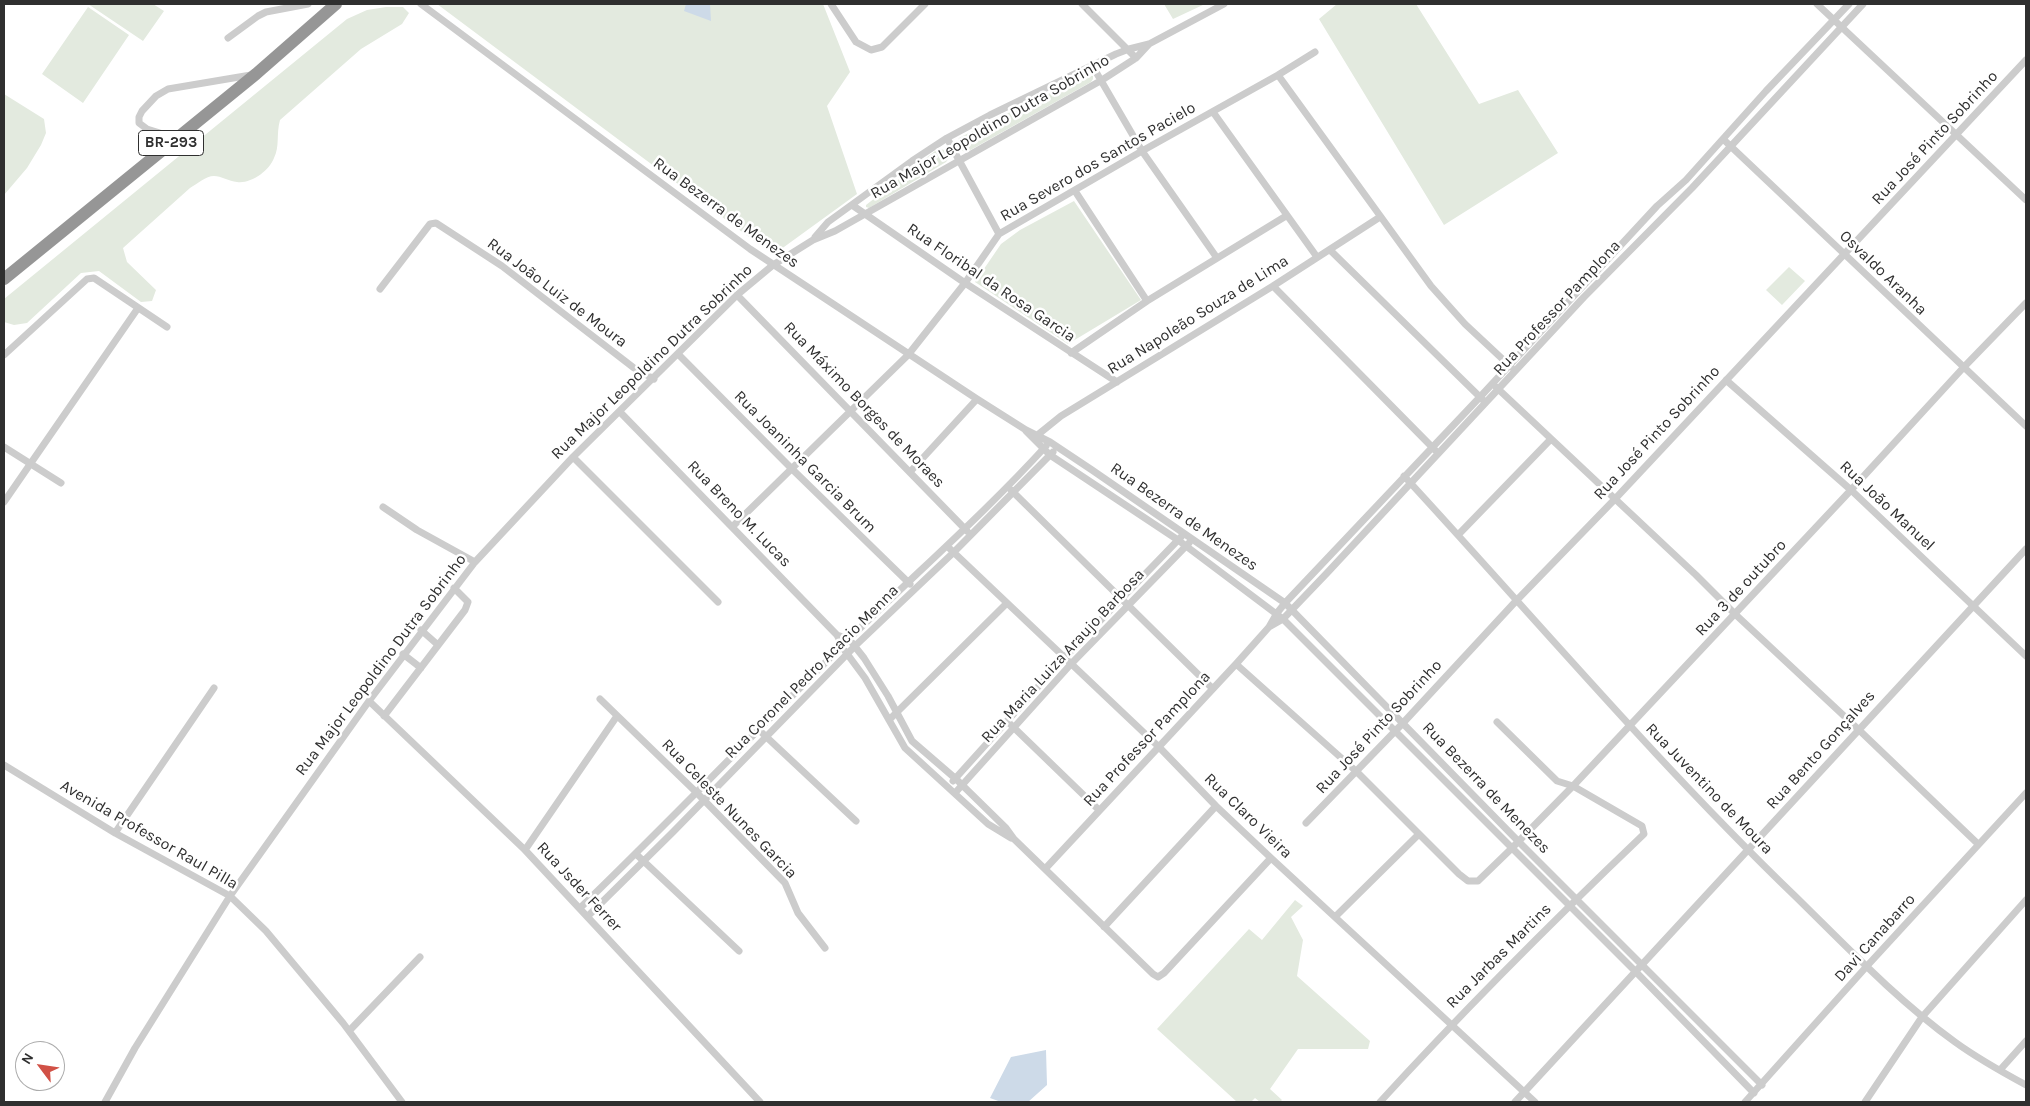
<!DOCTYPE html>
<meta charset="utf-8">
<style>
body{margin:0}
#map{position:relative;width:2030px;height:1106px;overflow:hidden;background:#fff;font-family:Karla,sans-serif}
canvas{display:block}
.frame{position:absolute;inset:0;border:5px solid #2f2f2f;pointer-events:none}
.north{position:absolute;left:15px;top:1041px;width:50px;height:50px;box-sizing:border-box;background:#fff;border:1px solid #acacac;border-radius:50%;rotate:301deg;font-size:14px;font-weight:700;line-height:20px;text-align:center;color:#2f2f2f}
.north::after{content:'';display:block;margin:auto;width:18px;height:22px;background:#d15146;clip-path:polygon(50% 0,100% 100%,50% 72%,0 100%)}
</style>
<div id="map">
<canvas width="2030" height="1106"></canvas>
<div class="frame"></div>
<div class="north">N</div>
</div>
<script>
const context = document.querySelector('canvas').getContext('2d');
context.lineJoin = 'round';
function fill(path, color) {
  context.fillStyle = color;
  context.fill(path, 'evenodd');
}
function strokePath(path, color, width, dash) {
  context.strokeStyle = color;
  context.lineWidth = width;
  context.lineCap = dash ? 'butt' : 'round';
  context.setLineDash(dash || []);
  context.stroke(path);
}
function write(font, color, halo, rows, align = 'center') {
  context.font = font + ' Karla,sans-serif';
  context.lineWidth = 5;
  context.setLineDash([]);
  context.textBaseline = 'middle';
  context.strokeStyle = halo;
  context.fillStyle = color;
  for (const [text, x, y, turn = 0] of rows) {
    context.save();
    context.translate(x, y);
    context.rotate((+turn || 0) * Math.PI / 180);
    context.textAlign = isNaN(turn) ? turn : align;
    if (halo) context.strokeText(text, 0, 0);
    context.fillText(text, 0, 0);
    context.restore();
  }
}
const green = new Path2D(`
 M 88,4 L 153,4 L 164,11 L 143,41 Z
 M 437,4 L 823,4 L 850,72 L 827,106 L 857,194 L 773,255 Z
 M 1164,4 L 1205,4 L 1173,19 Z
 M 1337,4 L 1416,4 L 1479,104 L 1518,90 L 1558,153 L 1444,225 L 1319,19 Z
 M 88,7 L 129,35 L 83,103 L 42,74 Z
 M 386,7 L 403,7 L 409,13 L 402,24 L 361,49 L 280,120 C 276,134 280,146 274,158 C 269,171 251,184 237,182 C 229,181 221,176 214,176 C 206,176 197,184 190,188 L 123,248 L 127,262 L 156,290 L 152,301 L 141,302 L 99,271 L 81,273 L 27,323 L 14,325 L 4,322 L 4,299 L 347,19 L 367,10 Z
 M 1089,75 L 1093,76 L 1093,79 L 1091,82 L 967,152 L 958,150 L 957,142 L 959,138 L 1018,108 Z
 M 4,94 L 44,119 L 46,133 L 41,145 L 27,168 L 4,195 Z
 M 941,149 L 947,151 L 950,157 L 946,162 L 869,208 L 866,207 L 866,205 L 935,151 Z
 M 1074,201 L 1141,300 L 1068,344 L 975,282 L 1001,244 L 1020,230 Z
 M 1789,267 L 1805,281 L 1782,305 L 1766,290 Z
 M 1295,900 L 1303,906 L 1291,917 L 1303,940 L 1297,976 L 1370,1041 L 1368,1049 L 1298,1049 L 1270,1089 L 1282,1100 L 1280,1102 L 1260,1102 L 1255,1098 L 1251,1102 L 1237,1102 L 1157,1029 L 1249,929 L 1262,940 Z`);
const water = new Path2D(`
 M 686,4 L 710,4 L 711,21 L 684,11 Z
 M 1046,1050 L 1047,1085 L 1028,1102 L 1001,1102 L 990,1098 L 1011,1057 Z`);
const street = new Path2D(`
 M 421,4 L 750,249 L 977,399 L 1026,430 L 1050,442 L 1092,470 L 1285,603 L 1519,842 L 1762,1085
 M 831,4 L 856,42 L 871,50 L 882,47 L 925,4
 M 1082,4 L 1136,58
 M 1817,4 L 2026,200
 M 228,38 L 258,16 L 266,12 L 308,4
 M 1092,65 L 1142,151 L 1217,258
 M 1278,75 L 1431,286 L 1465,324 L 1511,367
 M 1213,112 L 1317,257
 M 176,138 L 147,129 L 139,123 L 139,117 L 142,111 L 156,96 L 168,89 L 251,75
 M 947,138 L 999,234
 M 1723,139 L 2026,426
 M 1075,191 L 1147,301
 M 852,205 L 965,283 L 1117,382
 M 815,237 L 828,222 L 912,161 L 947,138 L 990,115 L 1116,54 L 1129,49 L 1149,44 L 1224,4
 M 1330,250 L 1483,400
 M 1273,286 L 1435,450
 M 380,289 L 430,224 L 436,223 L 502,266 L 634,368 L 654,379
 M 737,295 L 967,531
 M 1071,353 L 1147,301 L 1286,216
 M 678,354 L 791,468 L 910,584
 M 4,355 L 87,279 L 94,278 L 167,327
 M 1726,380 L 1851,490 L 2026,656
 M 1496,387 L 1696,575 L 1735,614 L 1858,729 L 1978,844
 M 620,412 L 837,635 L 839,639
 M 1026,431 L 1050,455 L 1178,540 L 1283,619 L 1635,971 L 1754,1093
 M 1035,437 L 1061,416 L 1273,286 L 1380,217
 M 4,447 L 61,483
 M 573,457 L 718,602
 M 910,472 L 977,399
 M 1404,476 C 1534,617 1658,764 1796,897 C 1847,947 1897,1000 1955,1042 C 1977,1058 2002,1072 2026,1085
 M 1011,490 L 1212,688
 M 4,502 L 138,308
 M 383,507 L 417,530 L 475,562
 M 732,527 L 908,355 L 965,283 L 999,234 L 1142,151 L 1278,75 L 1315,52
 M 1458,535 L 1551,439
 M 947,546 L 1159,747 L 1216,806 L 1271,858 L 1535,1102
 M 1269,627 L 1283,619 L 1327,573 L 1584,297 L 1692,188 L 1863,4
 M 421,630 L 438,645
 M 837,635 L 849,639 L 864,658 L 888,696 L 912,741 L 956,779 L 1006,828 L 1014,839 L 1153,974 L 1158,977 L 1164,973 L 1271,858
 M 845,651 L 865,678 L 905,748 L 988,824 L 1011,838
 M 403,654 L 421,668
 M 1236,664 L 1357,772 L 1459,874 L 1468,881 L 1478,881 L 1511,849 L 1573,786 L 1851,490 L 1963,368 L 2026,303
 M 600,699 L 697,793 L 785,883 L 798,913 L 825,948
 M 369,701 L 525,850 L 760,1102
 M 384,716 L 465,610 L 468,602 L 454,588
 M 889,720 L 1007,603
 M 1007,721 L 1099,810
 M 759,730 L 856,821
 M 4,765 L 115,833 L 230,896 L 266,931 L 343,1023 L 402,1102
 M 953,781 L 1064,658 L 1181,537
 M 955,793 L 1071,664 L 1189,543
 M 1306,823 L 1403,723 L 1516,601 L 1615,499 L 2026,60
 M 115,833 L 214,688
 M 525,850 L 617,716
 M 636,854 L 739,951
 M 1045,869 L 1236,664 L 1269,627 L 1277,613 L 1285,603 L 1480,397 L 1657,206 L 1686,180 L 1766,91 L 1849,4
 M 580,908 C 672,819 760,727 851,637 C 916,573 985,513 1046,446
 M 588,916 L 673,832 L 855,646 L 954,552 L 1053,452
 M 1336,916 L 1418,835
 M 1104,927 L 1216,806
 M 350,1030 L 420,957
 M 2000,1070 L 2026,1041
 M 105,1102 L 135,1048 L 230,896 L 369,701 L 475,562 L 573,457 L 737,295 L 773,265 L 813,240 L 835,231 L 1102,80 L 1136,58 L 1149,44
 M 1380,1102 C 1465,1009 1553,921 1644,834 L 1642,826 L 1573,786 L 1557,781 L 1497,722
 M 1515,1102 L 2026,549
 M 1745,1102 L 1867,966 L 2026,793
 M 1865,1102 L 1922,1017 L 2026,900`);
const highway = new Path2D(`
 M 4,279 L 256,74 L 336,4`);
const shields = [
 [171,143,65]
];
const shieldNames = [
 ["BR-293",171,143]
];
const streetNames = [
 ["Rua Major Leopoldino Dutra Sobrinho",990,127,-30],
 ["Rua José Pinto Sobrinho",1935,138,-47],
 ["Rua Severo dos Santos Pacielo",1098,162,-30],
 ["Rua Bezerra de Menezes",726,213,36],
 ["Osvaldo Aranha",1883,273,44],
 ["Rua Floribal da Rosa Garcia",991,283,34],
 ["Rua João Luiz de Moura",557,293,37],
 ["Rua Professor Pamplona",1557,308,-47],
 ["Rua Napoleão Souza de Lima",1198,315,-32],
 ["Rua Major Leopoldino Dutra Sobrinho",652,362,-44],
 ["Rua Máximo Borges de Moraes",864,405,46],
 ["Rua José Pinto Sobrinho",1657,433,-47],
 ["Rua Joaninha Garcia Brum",805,462,45],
 ["Rua João Manuel",1887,506,43],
 ["Rua Breno M. Lucas",739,514,46],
 ["Rua Bezerra de Menezes",1184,517,35],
 ["Rua 3 de outubro",1741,588,-47],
 ["Rua Maria Luiza Araujo Barbosa",1063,656,-47],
 ["Rua Major Leopoldino Dutra Sobrinho",381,665,-53],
 ["Rua Coronel Pedro Acacio Menna",812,672,-45],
 ["Rua José Pinto Sobrinho",1379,727,-47],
 ["Rua Professor Pamplona",1147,739,-47],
 ["Rua Bento Gonçalves",1821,750,-48],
 ["Rua Bezerra de Menezes",1486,788,46],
 ["Rua Juventino de Moura",1709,789,46],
 ["Rua Celeste Nunes Garcia",729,809,46],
 ["Rua Claro Vieira",1248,816,44],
 ["Avenida Professor Raul Pilla",149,835,30],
 ["Rua Jsder Ferrer",579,887,47],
 ["Davi Canabarro",1875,938,-48],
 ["Rua Jarbas Martins",1499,956,-45]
];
fill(green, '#e3eadf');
fill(water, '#cddae8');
strokePath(street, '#ccc', 7);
strokePath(highway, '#969696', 12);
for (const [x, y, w] of shields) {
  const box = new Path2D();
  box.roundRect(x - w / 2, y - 12.5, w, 25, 4);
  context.fillStyle = '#fff';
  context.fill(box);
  strokePath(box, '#2f2f2f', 1);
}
write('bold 15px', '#2f2f2f', null, shieldNames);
write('16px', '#2f2f2f', '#fff', streetNames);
</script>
